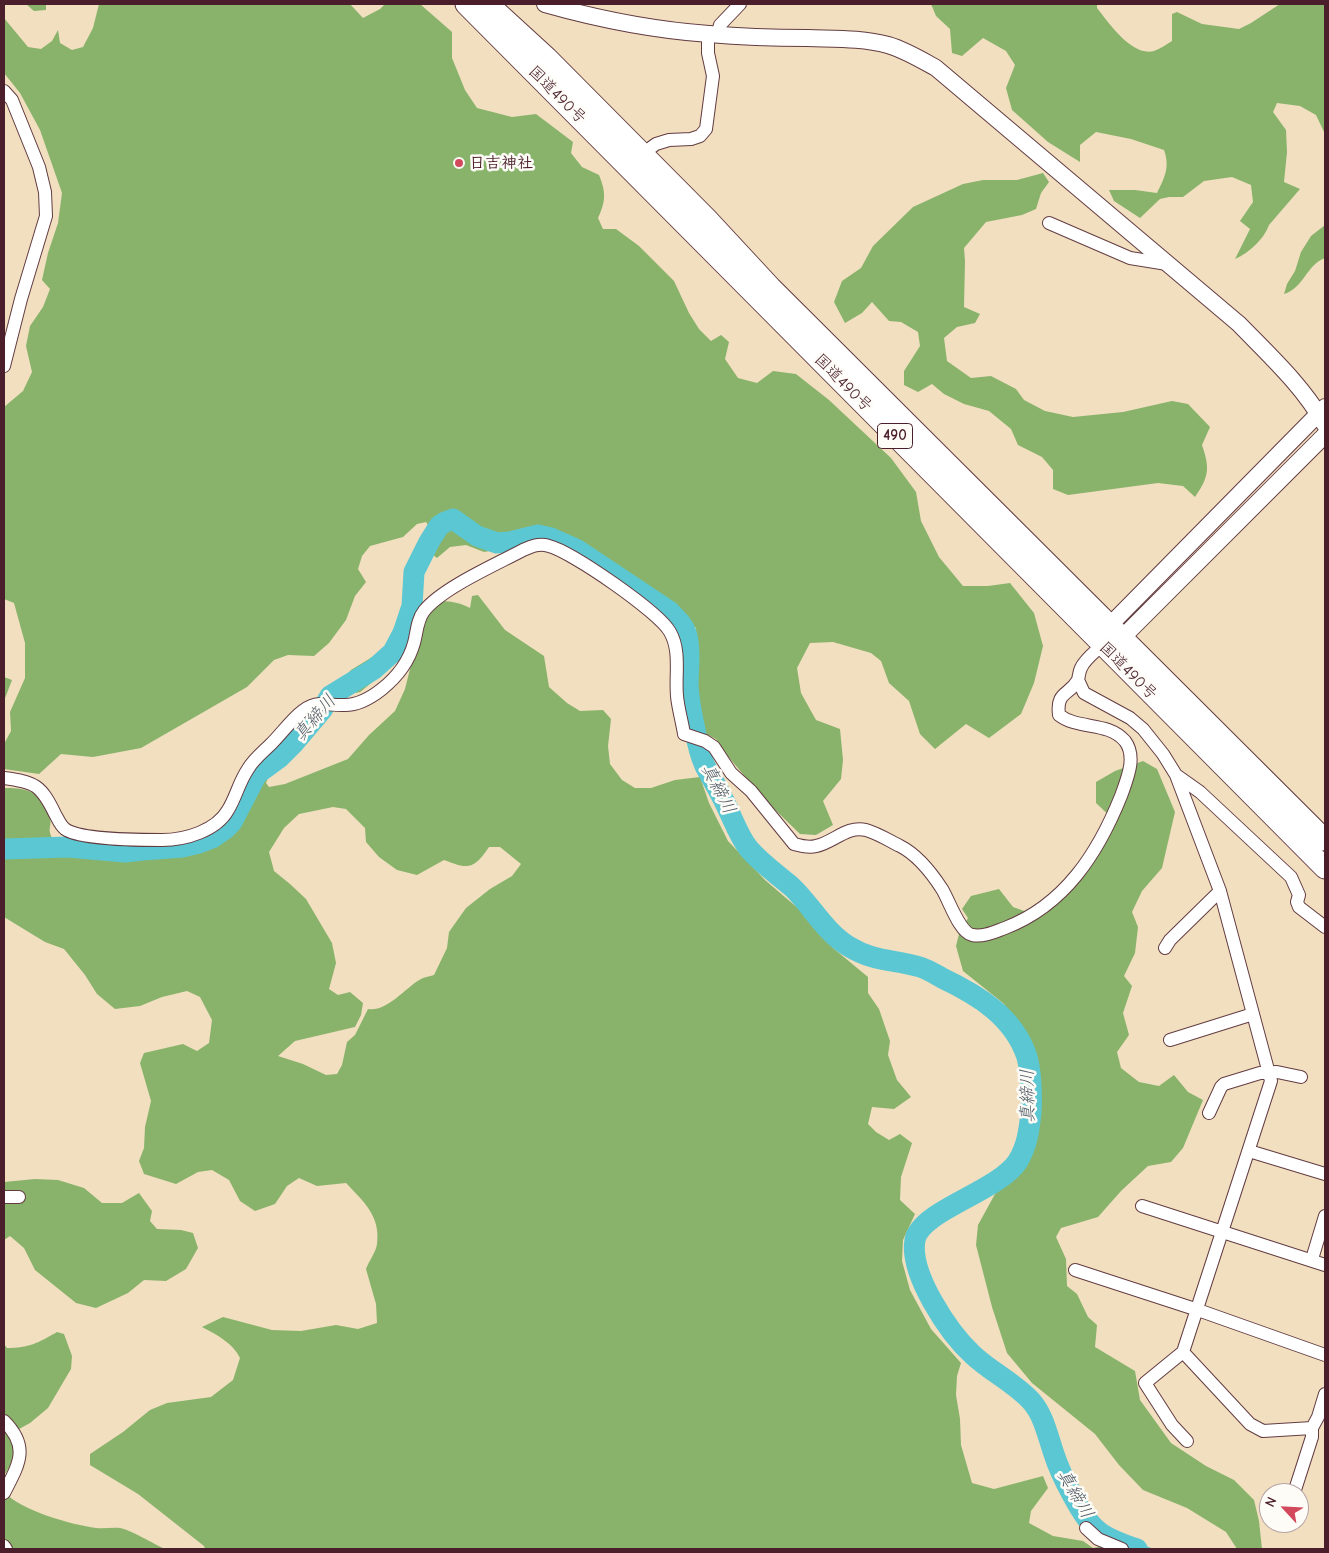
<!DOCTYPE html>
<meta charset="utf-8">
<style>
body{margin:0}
#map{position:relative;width:1329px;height:1553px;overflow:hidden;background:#f1dfc0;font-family:"Comic Neue",sans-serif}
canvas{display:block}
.frame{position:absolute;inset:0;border:5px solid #4a1f2b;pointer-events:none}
.north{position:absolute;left:1259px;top:1483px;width:50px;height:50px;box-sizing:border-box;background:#fdfcf7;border:1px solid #b5a4a5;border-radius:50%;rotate:295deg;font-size:14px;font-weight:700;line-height:20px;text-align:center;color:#4a1f2b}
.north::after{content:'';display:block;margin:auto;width:18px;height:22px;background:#d1495b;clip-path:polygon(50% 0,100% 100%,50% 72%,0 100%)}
</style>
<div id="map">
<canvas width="1329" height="1553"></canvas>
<div class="frame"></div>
<div class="north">N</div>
</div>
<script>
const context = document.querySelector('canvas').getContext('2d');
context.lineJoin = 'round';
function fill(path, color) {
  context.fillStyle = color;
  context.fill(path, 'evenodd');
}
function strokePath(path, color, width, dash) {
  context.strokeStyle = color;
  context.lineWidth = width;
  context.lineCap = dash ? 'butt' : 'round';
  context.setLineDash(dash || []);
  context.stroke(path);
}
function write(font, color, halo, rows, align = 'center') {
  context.font = font + ' "Comic Neue","Klee One",sans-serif';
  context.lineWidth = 5;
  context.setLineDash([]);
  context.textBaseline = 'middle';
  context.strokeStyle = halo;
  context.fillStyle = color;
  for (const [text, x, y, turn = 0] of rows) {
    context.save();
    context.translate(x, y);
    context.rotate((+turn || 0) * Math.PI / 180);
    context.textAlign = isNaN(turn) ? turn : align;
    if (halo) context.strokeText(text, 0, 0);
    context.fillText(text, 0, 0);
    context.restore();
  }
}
const forest = new Path2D(`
 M 26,4 L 46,4 L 46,10 L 34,11 Z
 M 99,4 L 350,4 L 363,18 L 380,9 L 385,4 L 420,4 L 452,32 L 452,58 L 465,90 L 477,108 L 512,117 L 536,114 L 573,142 L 571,153 L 582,167 L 599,175 C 606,192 606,201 598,218 L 603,229 L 616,229 L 639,246 L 674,281 L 689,313 L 699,329 L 711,341 L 721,335 L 729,342 L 725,359 L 738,378 L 757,383 L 773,371 L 796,374 L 829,400 L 891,458 L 916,492 L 921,521 L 939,557 L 963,586 L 988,586 L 1010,583 L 1034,613 L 1043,646 L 1034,683 L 1021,714 L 989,738 L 966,724 L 935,749 L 920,734 L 909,701 L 889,683 L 881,661 L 871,653 L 833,642 L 810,643 L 797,668 L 801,693 L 816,720 L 840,729 L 843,760 L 841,779 L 823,801 L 833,825 L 816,835 L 800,834 L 764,799 L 726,754 L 716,739 L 702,732 L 698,708 L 696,628 L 671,605 L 609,559 L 570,538 L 549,530 L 522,532 L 501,549 L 484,552 L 466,545 L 450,547 L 437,558 L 429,552 L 436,537 L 426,522 L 417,524 L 403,537 L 370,546 L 362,556 L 358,569 L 366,582 L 355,596 L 346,620 L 329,643 L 314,656 L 288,655 L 274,660 L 247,687 L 141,748 L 93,757 L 61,754 L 39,774 L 4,769 L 4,744 L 11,731 L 10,712 L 25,678 L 25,643 L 14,603 L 4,599 L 4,407 L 23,391 L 32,372 L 26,346 L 30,326 L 43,307 L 50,289 L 42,280 L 48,253 L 58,223 L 62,193 L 40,130 L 20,93 L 4,73 L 4,18 L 28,47 L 41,49 L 52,41 L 58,30 L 60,43 L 72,50 L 83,47 L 93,28 Z
 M 931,4 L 1097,4 L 1097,8 C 1109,23 1132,57 1154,51 C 1160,49 1167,44 1172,41 L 1172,14 L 1177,12 L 1202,24 L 1239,29 L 1251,23 L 1280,4 L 1325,4 L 1325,134 L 1316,115 L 1300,106 L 1277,103 L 1273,112 L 1286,130 L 1287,152 L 1284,182 L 1300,189 L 1269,225 C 1264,239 1249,253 1235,259 L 1250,229 L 1240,221 L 1253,202 L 1251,185 L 1232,177 L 1204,181 L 1183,197 L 1169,197 L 1160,199 L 1140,218 L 1114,201 L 1109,190 L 1135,190 L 1157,193 C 1165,177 1170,167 1164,150 L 1131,139 L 1096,132 L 1080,145 L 1080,162 L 1048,142 L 1012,110 L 1006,88 L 1015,65 L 1006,51 L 983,38 L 962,56 L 952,53 L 950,29 L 936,16 Z
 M 1043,173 L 1049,182 L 1041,193 L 1036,209 L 1022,215 L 986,222 L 964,248 L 965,261 L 964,307 L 980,314 L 975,323 L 957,327 L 944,338 L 947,361 L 971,378 L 991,376 L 1016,389 L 1024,400 L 1045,411 L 1073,417 L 1123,412 L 1172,401 L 1188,404 L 1210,427 L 1202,445 C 1210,468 1209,477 1195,497 L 1183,486 L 1158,483 L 1068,495 L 1053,489 L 1053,470 L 1042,457 L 1018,445 L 1011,429 L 989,411 L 964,404 L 944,394 L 932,384 L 918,392 L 904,385 L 904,371 L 920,346 L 918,332 L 901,322 L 889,321 L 872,302 L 862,313 L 845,323 L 834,302 L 842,281 L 861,268 L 873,246 L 913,207 L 963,184 L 983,180 L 1017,180 Z
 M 1325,225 L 1325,258 C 1306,265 1304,288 1284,294 L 1287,284 L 1295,271 L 1301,252 L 1311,236 Z
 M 478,595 L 505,630 L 544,656 L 549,687 L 567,703 L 580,711 L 603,710 L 611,719 L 608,746 L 610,764 L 622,780 L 635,788 L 651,788 L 675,780 L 700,777 L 709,803 L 728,841 L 765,880 L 800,910 L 833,948 L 868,977 L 868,993 L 879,1009 L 890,1041 L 888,1055 L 897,1080 L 911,1097 L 894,1109 L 872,1107 L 868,1124 L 876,1132 L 889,1140 L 900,1134 L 912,1143 L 901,1177 L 900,1200 L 915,1214 L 903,1240 L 902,1261 L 910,1290 L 931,1329 L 961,1363 L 957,1376 L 956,1395 L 960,1419 L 961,1445 L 972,1483 L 994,1489 L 1043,1476 L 1048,1488 L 1031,1511 L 1029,1523 L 1053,1536 L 1083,1541 L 1093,1548 L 1109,1545 L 1118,1549 L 205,1549 L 204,1546 L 138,1494 L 90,1465 L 90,1454 L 123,1432 L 150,1410 L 167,1403 L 211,1397 L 233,1380 L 240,1358 C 233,1343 217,1335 202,1327 L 223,1317 L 272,1330 L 301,1331 L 336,1325 L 358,1329 L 377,1323 L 376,1304 L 366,1269 C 369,1261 376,1252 377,1244 C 381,1216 363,1201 346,1183 L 317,1186 L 299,1178 L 287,1186 L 275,1204 L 255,1211 L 240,1201 L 229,1180 L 212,1170 L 198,1172 L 176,1184 L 144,1174 L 139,1161 L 144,1148 L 145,1127 L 151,1101 L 140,1063 L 144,1053 L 183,1044 L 197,1051 L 209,1043 L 212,1020 L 200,997 L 187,991 L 162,997 L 140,1006 L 115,1009 L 97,994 L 85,975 L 64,949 L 45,942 L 4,917 L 4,788 C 22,788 36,789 45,807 C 46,810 49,815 50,818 C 52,827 47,827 52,838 C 75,845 104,843 128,845 C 144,846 167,853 181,852 C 210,850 239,832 251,805 C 256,793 256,779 255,767 L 267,752 L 316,707 L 331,710 C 323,720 315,731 306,740 C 292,756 274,762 266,783 L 269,787 L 285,784 L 348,759 L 369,735 L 395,711 L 405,689 L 411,665 L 402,656 L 385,672 L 360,692 L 340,696 L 335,689 L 351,670 L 382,651 L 399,625 L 419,603 C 438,601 453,599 470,608 L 472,596 ZM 333,807 L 346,809 L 365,828 L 366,842 L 379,857 L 397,870 L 417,875 L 444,860 C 469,870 474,869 489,847 L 500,847 L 521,864 L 512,876 L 490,889 L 466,908 L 449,932 L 447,948 L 434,975 C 431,976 426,977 423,978 C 407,985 389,1012 368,1009 L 355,1035 L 347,1042 L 342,1065 L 337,1074 L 326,1075 L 303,1064 L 278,1056 L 295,1041 L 355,1027 L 361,1015 L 363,1003 L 350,992 L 338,995 L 329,989 L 336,963 L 332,943 L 306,899 L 290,884 L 274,871 L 269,852 L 284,828 L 299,814 Z
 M 4,677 L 12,680 L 4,701 Z
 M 1143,761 L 1157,769 L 1175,812 L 1162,868 L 1142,891 L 1132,912 L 1138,927 L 1135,953 L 1124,976 L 1132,986 L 1123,1013 L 1129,1035 L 1117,1052 L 1121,1068 L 1139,1082 L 1159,1086 L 1174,1075 L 1188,1092 L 1203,1100 L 1183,1148 L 1171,1162 L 1148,1166 L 1121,1191 L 1098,1217 L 1061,1228 L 1056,1237 L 1066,1259 L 1067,1286 L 1077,1294 L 1088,1317 L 1097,1325 L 1095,1347 L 1135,1371 L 1140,1400 L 1171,1443 L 1206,1466 L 1234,1480 L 1254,1500 L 1259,1521 L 1262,1549 L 1237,1549 L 1226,1532 L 1187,1508 L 1143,1490 L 1119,1465 L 1095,1434 L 1032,1383 L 1007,1353 L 992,1307 L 976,1245 L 978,1225 L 995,1194 L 1024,1164 L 1036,1141 L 1039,1101 L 1034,1060 L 1021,1026 L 1003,1003 L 963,971 L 956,946 L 959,934 L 968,918 L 962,909 L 971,896 L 999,889 L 1013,907 L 1038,916 L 1069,893 L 1095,855 L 1114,820 L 1096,803 L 1096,782 L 1115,771 Z
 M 35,1179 L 58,1180 L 84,1188 L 102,1203 L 122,1203 L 139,1193 L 152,1211 L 150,1221 L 157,1229 L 181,1230 L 193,1233 L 198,1248 L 186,1269 L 166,1281 L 144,1280 L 128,1293 L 96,1308 L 76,1303 L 35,1270 L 24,1248 L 10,1236 L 4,1240 L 4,1182 Z
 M 57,1332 L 64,1334 L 72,1356 L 71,1369 L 48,1408 L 30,1423 L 10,1434 C 18,1452 14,1460 4,1476 L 4,1344 L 7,1348 C 29,1348 38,1343 57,1332 Z
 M 4,1492 C 20,1510 72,1525 96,1528 C 104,1529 112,1527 120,1528 C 131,1530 154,1544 165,1549 L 4,1549 Z`);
const water = new Path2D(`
 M 1084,1514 L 1124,1538 L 1154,1549 L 1130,1549 L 1116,1544 L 1090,1528 Z`);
const river = new Path2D(`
 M 4,849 L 68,847 L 125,852 L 143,850 L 182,847 L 199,843 L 212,838 L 225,829 L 232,822 L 257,774 L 279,758 L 294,743 L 322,710 L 330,696 L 374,669 L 393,652 L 403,633 L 412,606 L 414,572 L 429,542 L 439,526 L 445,522 L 453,519 L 477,536 L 497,543 L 510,542 L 538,535 L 551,538 L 576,549 L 669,611 C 677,619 684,625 687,636 C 691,652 688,670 688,686 C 689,701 692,716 695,730 C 697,742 700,755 705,766 C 712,779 720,792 726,805 C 733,819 739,837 749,849 C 762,864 778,875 792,887 C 811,905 825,932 848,946 C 874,962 892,959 920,967 C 927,969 935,974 942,978 C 978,995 1014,1017 1027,1057 C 1032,1076 1032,1094 1031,1113 C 1029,1131 1027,1146 1018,1161 C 998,1192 921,1210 915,1240 C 909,1274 949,1333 973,1355 C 991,1372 1015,1383 1032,1402 C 1044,1416 1048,1437 1054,1454 C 1060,1473 1082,1518 1097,1530 C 1106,1538 1125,1545 1137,1549`);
const minor = new Path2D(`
 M 717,35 L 720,25 L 740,4
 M 4,91 L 12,100 L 39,167 L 45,192 L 46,216 L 21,299 L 4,366
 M 637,158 L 656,144 L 669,140 L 691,139 L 700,136 L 706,129 L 713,76 L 708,53 L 708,34
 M 1049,223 L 1130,258 L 1167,264
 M 1078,680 L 1084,693 L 1130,718 L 1143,729 L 1163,754 L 1176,775 L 1220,891 L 1271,1081 L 1183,1352 L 1250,1424 L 1263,1431 L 1312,1428 L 1318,1417 L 1325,1394
 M 1176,775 L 1200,792 L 1291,877 L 1299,895 L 1297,902 L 1299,907 L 1325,927
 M 4,778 C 35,782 41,785 55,814 C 58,819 60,825 65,829 C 80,840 142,840 162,840 C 185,840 216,831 228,810 C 236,797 239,782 248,769 C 253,760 263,752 271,744 C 280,735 289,723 299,714 C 317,698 325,706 345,705 C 359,705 372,697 382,689 C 397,677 409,661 414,643 C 417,632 417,620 424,611 C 442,588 497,564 523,550 C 532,546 539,543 549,546 C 572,552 659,612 670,632 C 681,651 675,675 677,696 C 678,708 682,721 684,734 L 705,741 L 714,747 L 731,773 L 751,791 L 794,844 C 801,846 809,848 816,846 C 833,843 847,825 866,830 C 877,833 890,841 900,846 C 918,855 931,872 942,889 C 949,900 959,932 972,935 C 984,937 994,932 1005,928 C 1065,905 1098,853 1121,796 C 1127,779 1137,757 1125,741 C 1108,721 1078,730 1059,715 C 1056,691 1069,696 1078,680 C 1079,676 1079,672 1081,668 C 1085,659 1095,652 1102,645
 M 1165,948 L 1170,940 L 1220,891
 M 1170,1040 L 1253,1014
 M 1209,1113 L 1221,1087 L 1224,1084 L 1260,1073 L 1277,1072 L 1301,1077
 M 1249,1151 L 1325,1174
 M 4,1197 L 19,1197
 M 1142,1206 L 1325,1265
 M 1312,1259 L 1325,1216
 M 1075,1270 L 1198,1310 L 1325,1355
 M 1183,1352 L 1145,1383 L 1172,1425 L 1187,1441
 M 4,1421 C 30,1447 19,1464 4,1493
 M 1294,1493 L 1312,1437 L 1312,1428
 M 1086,1528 L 1098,1539 L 1122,1549
 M 4,1546 L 6,1549`);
const tertiary = new Path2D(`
 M 545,4 C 598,19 654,30 709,34 C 742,37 775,38 808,38 C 834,39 862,38 888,45 C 905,50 920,59 936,68 L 1239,324 C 1270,356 1303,386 1325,425
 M 1106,635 L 1110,625 L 1325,407
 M 1112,641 L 1122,638 L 1325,435`);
const trunk = new Path2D(`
 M 466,4 L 1325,868
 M 488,4 L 547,58 L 707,219 L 771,288 L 1325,840`);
const markers = [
 [459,163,5,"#d1495b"]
];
const shields = [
 [895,436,35]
];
const shieldNames = [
 ["490",895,436]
];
const streetNames = [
 ["国道490号",557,95,45],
 ["国道490号",843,383,45],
 ["国道490号",1128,671,45]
];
const poiNames = [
 ["日吉神社",469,163]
];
const waterNames = [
 ["真締川",315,718,-49],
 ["真締川",718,789,63],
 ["真締川",1028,1096,-91],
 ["真締川",1075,1494,60]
];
fill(forest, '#89b36b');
fill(water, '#5bc7d3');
strokePath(river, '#5bc7d3', 21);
strokePath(minor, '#633c41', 14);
strokePath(tertiary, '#633c41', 18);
strokePath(trunk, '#633c41', 23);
strokePath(minor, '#fff', 12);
strokePath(tertiary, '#fff', 16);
strokePath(trunk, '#fff', 21);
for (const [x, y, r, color] of markers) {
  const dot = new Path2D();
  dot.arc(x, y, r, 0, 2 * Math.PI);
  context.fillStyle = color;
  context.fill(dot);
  strokePath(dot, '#fdfcf7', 2);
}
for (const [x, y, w] of shields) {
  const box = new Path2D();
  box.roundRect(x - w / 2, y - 12.5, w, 25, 4);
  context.fillStyle = '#fdfcf7';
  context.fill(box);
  strokePath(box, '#4a1f2b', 1);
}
write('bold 15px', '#4a1f2b', null, shieldNames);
write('16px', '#4a1f2b', '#fdfcf7', streetNames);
write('bold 16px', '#4a1f2b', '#fdfcf7', poiNames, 'left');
write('italic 18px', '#505a66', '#fdfcf7', waterNames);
</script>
